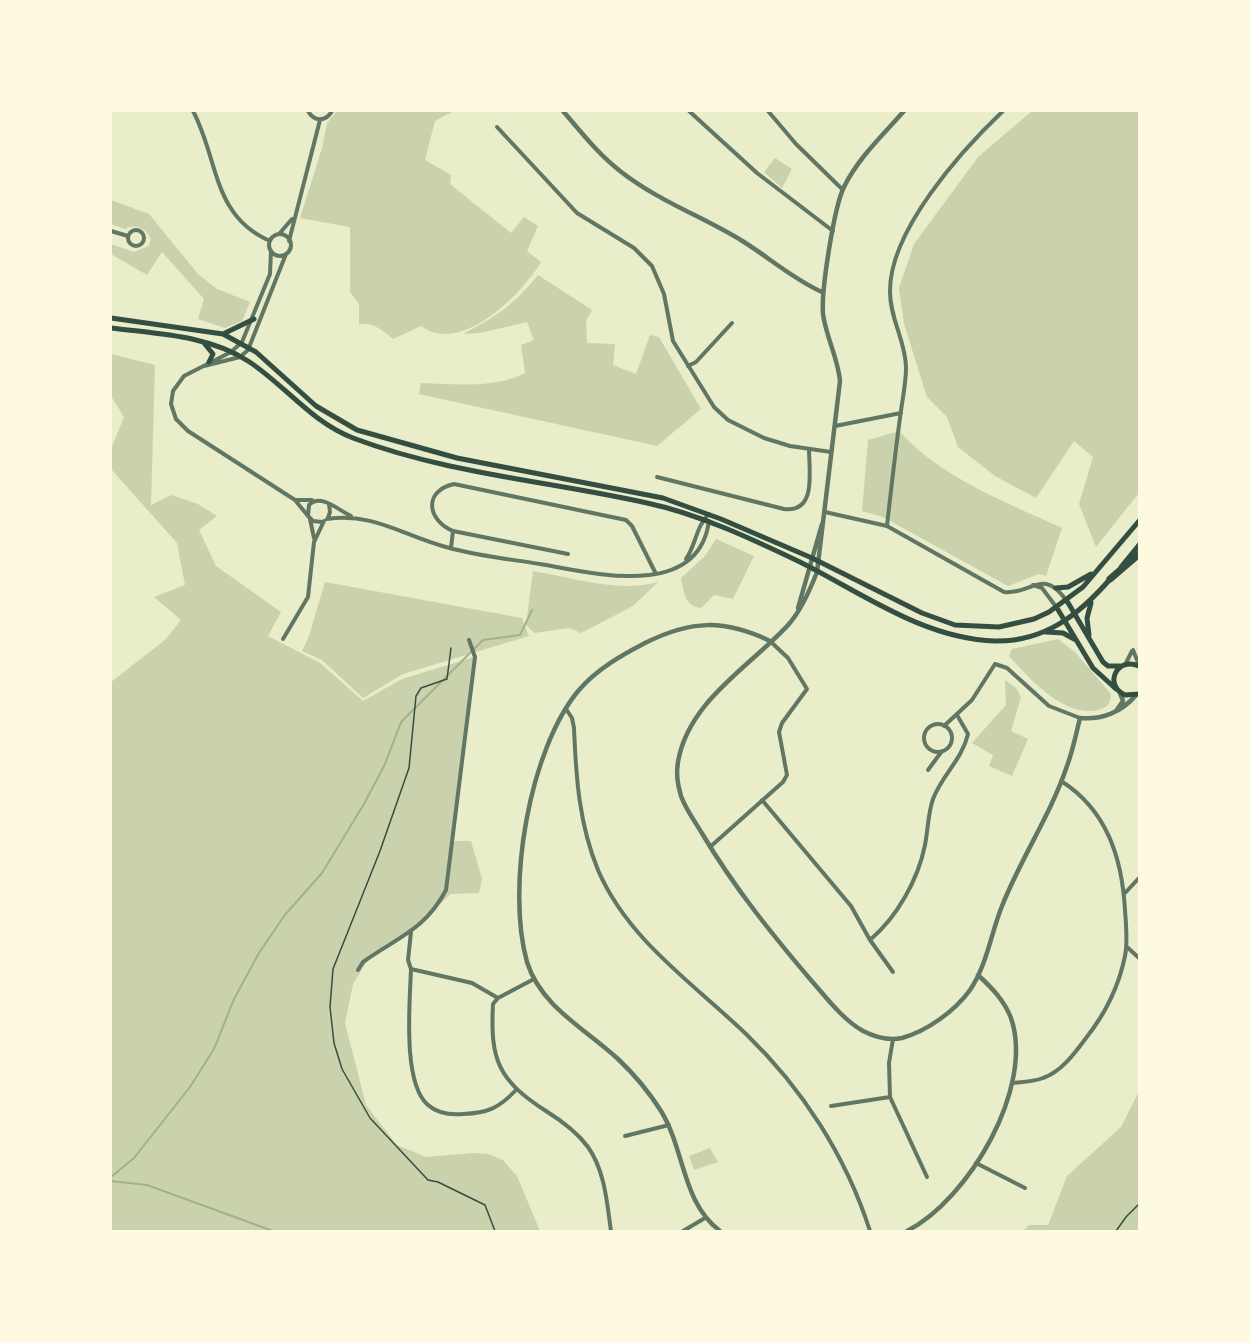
<!DOCTYPE html>
<style>
body{margin:0}
#map{position:relative;width:1250px;height:1342px;overflow:hidden;background:#e9edc9;font-family:"Open Sans",sans-serif}
canvas{display:block}
.frame{position:absolute;inset:0;border:112px solid #fefae0;pointer-events:none}
</style>
<div id="map">
<canvas width="1250" height="1342"></canvas>
<div class="frame"></div>
</div>
<script>
const context = document.querySelector('canvas').getContext('2d');
context.lineJoin = 'round';
function fill(path, color) {
  context.fillStyle = color;
  context.fill(path, 'evenodd');
}
function strokePath(path, color, width, dash) {
  context.strokeStyle = color;
  context.lineWidth = width;
  context.lineCap = dash ? 'butt' : 'round';
  context.setLineDash(dash || []);
  context.stroke(path);
}
const green = new Path2D(`
 M 337,111 L 454,111 L 435,121 L 425,160 L 451,175 L 450,184 L 511,233 L 524,217 L 538,226 L 527,251 L 541,262 C 522,294 461,356 421,326 L 393,339 C 382,330 374,322 359,324 L 359,304 L 350,292 L 350,227 L 300,218 L 322,148 L 327,123 Z
 M 1032,111 L 1139,111 L 1139,493 L 1096,547 L 1079,504 L 1093,457 L 1074,441 L 1036,498 L 995,476 L 958,447 L 947,417 L 927,397 L 904,324 L 899,288 L 914,244 L 978,157 Z
 M 775,158 L 792,169 L 782,188 L 764,172 Z
 M 111,200 L 149,214 L 198,274 L 217,289 L 250,302 L 242,321 L 225,328 L 198,319 L 204,299 L 162,252 L 147,275 L 111,254 L 111,244 L 134,252 L 149,246 L 151,239 C 146,229 136,223 125,229 L 111,224 Z
 M 538,275 L 592,310 L 586,321 L 587,343 L 615,344 L 613,365 L 636,374 L 650,335 L 659,337 L 701,409 L 657,446 L 419,394 L 421,383 C 454,384 495,389 525,373 L 521,345 L 534,340 L 527,322 L 480,333 L 463,334 C 497,316 514,305 538,275 Z
 M 111,354 L 155,365 L 151,505 L 171,495 L 198,504 L 217,516 L 199,530 L 216,566 L 281,612 L 268,636 L 320,663 L 363,701 L 402,679 L 474,657 L 454,841 L 471,841 L 482,879 L 479,893 L 451,894 L 420,922 L 368,960 L 353,984 L 345,1023 L 366,1105 L 397,1145 L 426,1157 L 473,1153 L 488,1154 L 503,1160 L 517,1176 L 540,1231 L 111,1231 L 111,682 L 165,640 L 181,620 L 154,597 L 185,585 L 177,543 L 111,469 L 111,449 L 124,417 L 111,396 Z
 M 899,431 C 941,478 1006,502 1062,528 L 1046,576 L 1039,574 L 1008,586 L 883,517 L 862,511 L 868,440 Z
 M 716,539 L 754,556 L 733,599 L 714,595 L 701,608 C 684,606 684,592 681,578 L 705,556 Z
 M 533,571 C 574,578 618,593 658,582 L 633,606 L 581,633 L 569,628 L 534,633 L 526,625 Z
 M 325,582 L 522,618 L 529,636 L 403,674 L 363,698 L 322,660 L 302,651 L 309,636 Z
 M 1058,639 L 1075,652 L 1111,694 C 1111,703 1107,708 1098,710 C 1064,718 1029,678 1009,656 L 1012,649 Z
 M 1005,680 L 1016,688 L 1021,697 L 1011,731 L 1028,739 L 1012,776 L 989,766 L 993,755 L 972,743 L 1006,705 Z
 M 1139,1091 L 1139,1231 L 1023,1231 L 1029,1225 L 1048,1225 L 1067,1176 L 1121,1127 Z
 M 710,1148 L 718,1162 L 694,1170 L 689,1156 Z`);
const stream = new Path2D(`
 M 111,1177 L 134,1158 L 190,1087 L 214,1049 L 234,999 L 259,953 L 284,916 L 322,873 L 364,804 L 385,764 L 401,722 L 483,640 L 520,635 L 532,610
 M 111,1181 L 147,1185 L 273,1231`);
const path = new Path2D(`
 M 451,648 L 447,679 L 421,688 L 416,696 L 409,768 L 380,851 L 333,969 L 330,1007 L 334,1043 L 342,1069 L 370,1118 L 428,1180 L 438,1182 L 485,1205 L 495,1231
 M 1116,1231 L 1126,1217 L 1139,1204`);
const minor = new Path2D(`
 M 193,111 C 219,160 212,216 270,241
 M 308,111 C 314,122 326,122 332,111
 M 689,111 L 757,173 L 833,231
 M 768,111 L 796,144 L 842,189
 M 497,127 L 577,213 L 634,248 L 652,266 L 664,294 L 673,341 L 714,407 L 728,420 L 764,438 L 790,446 L 831,452
 M128 238a8 8 0 1 1 16 0a8 8 0 1 1-16 0Z
 M 111,231 L 128,236
 M 279,234 L 292,219
 M269 245a11 11 0 1 1 22 0a11 11 0 1 1-22 0Z
 M 289,241 L 320,120
 M 271,251 L 270,274 L 242,342 L 231,352 L 184,376 L 173,391 L 171,404 L 176,419 L 188,431 L 295,500 L 308,516
 M 204,366 L 240,357 L 248,350 L 286,254
 M 688,366 L 696,362 L 732,323
 M 835,426 L 901,413
 M 657,477 L 784,509 C 817,513 809,471 809,449
 M 295,500 L 312,500
 M 825,512 L 887,526 L 1004,592 C 1032,595 1042,567 1066,600
 M 328,518 L 330,512 L 329,504
 M 310,519 L 314,538
 M 327,519 C 373,512 404,536 446,547 C 477,556 509,559 540,564 C 592,573 698,601 709,521
 M 322,522 L 313,521 L 308,516 L 309,505 C 321,493 338,510 351,516
 M 887,526 C 891,490 895,454 900,418 C 902,401 906,384 906,368 C 906,342 890,319 890,292 C 889,231 961,151 1003,111
 M 451,548 L 453,531
 M 568,554 L 453,531 C 427,520 423,491 454,484 L 626,520 L 632,526 L 656,574
 M 686,559 C 696,545 696,526 709,514
 M 1033,585 L 1042,588 L 1057,608
 M 283,639 L 308,597 L 314,542 L 324,521
 M 1133,650 L 1139,665
 M 1126,663 L 1132,651
 M 566,709 L 572,718 L 574,728 C 576,777 579,824 598,870 C 628,940 693,983 746,1034 C 802,1088 846,1156 870,1231
 M924 738a14 14 0 1 1 28 0a14 14 0 1 1-28 0Z
 M 944,726 L 972,700 L 995,664 L 1007,668 L 1049,706 L 1080,718
 M 928,770 L 942,751
 M 762,800 L 851,906 L 870,940 L 893,972
 M 710,847 L 783,782 L 787,775 L 779,732 L 782,723 L 807,689 L 788,658 L 771,642
 M 1124,894 L 1139,878
 M 870,940 C 897,917 918,880 925,845 C 928,830 928,813 933,799 C 942,775 962,760 968,734 L 957,715
 M 1127,947 L 1139,958
 M 411,969 L 408,960 L 411,932
 M 358,970 L 363,962 C 398,937 425,930 446,890 L 475,657 L 469,640
 M 534,979 L 498,998 L 493,1004 C 490,1060 498,1080 546,1111 C 562,1121 577,1132 588,1147 C 605,1171 607,1203 611,1231
 M 498,998 L 472,983 L 411,969 C 410,1001 402,1083 428,1105 C 437,1113 451,1115 463,1114 C 488,1113 499,1108 516,1090
 M 893,1039 L 889,1063 L 890,1097 L 927,1177
 M 1012,1083 C 1022,1082 1033,1082 1043,1078 C 1061,1072 1075,1053 1086,1038 C 1105,1014 1119,986 1125,956 C 1128,942 1126,925 1125,910 C 1122,858 1107,810 1061,781
 M 831,1106 L 890,1097
 M 625,1136 L 669,1125
 M 976,1163 L 1025,1188
 M 683,1231 L 705,1218`);
const tertiary = new Path2D(`
 M 563,111 C 581,132 598,154 620,171 C 658,201 704,217 744,242 C 771,259 793,279 822,292
 M 904,111 C 883,135 858,158 844,187 C 834,207 821,291 823,314 C 826,337 838,358 840,381 L 817,572 C 810,590 802,609 789,624 C 751,666 688,701 678,762 C 676,772 678,786 681,796 C 686,810 696,823 703,835 C 734,887 771,933 810,979 C 826,997 842,1019 863,1031 C 875,1037 889,1041 902,1038 C 927,1031 955,1011 970,990 C 987,965 991,933 1002,906 C 1021,858 1051,814 1067,766 C 1073,750 1076,734 1080,718 C 1102,720 1122,712 1136,695
 M 798,608 L 822,524
 M 1116,711 L 1123,701 L 1120,693
 M 720,1231 C 682,1203 685,1150 661,1111 C 649,1092 635,1075 618,1059 C 586,1029 541,1007 527,962 C 506,888 529,749 579,690 C 597,669 622,655 645,643 C 691,620 724,619 770,641
 M 907,1231 C 968,1200 1035,1088 1011,1018 C 1004,1000 992,988 978,975`);
const secondary = new Path2D(`
 M 111,318 L 223,334 L 256,352 L 316,406 L 357,430 L 457,458 L 663,498 L 721,519 L 812,558 L 922,613 L 955,625 L 999,627 L 1034,619 L 1049,612 L 1083,587 L 1139,521
 M 111,328 C 157,334 208,335 248,361 C 285,385 311,422 353,438 C 448,474 549,481 647,503 C 699,514 752,539 800,562 C 862,593 924,639 995,641 C 1045,642 1080,614 1111,578
 M 223,334 L 254,319
 M 204,343 L 213,354 L 209,362
 M 1121,567 L 1139,545
 M 1056,588 L 1068,587 L 1091,574
 M 1067,601 L 1103,662 L 1108,666 L 1120,666
 M 1057,608 L 1093,668 L 1116,689
 M 1046,632 L 1063,633 L 1074,639
 M 1089,635 L 1087,618 L 1091,603
 M 1139,666 C 1117,656 1103,685 1125,695 L 1139,694`);
const trunk = new Path2D(`
 M 1110,579 L 1139,554`);
fill(green, '#cad2ad');
strokePath(stream, '#a3b18a', 2);
strokePath(path, '#344e41', 1.5);
strokePath(minor, '#617663', 4);
strokePath(tertiary, '#617663', 4.5);
strokePath(secondary, '#344e41', 5);
strokePath(trunk, '#344e41', 7);
</script>
